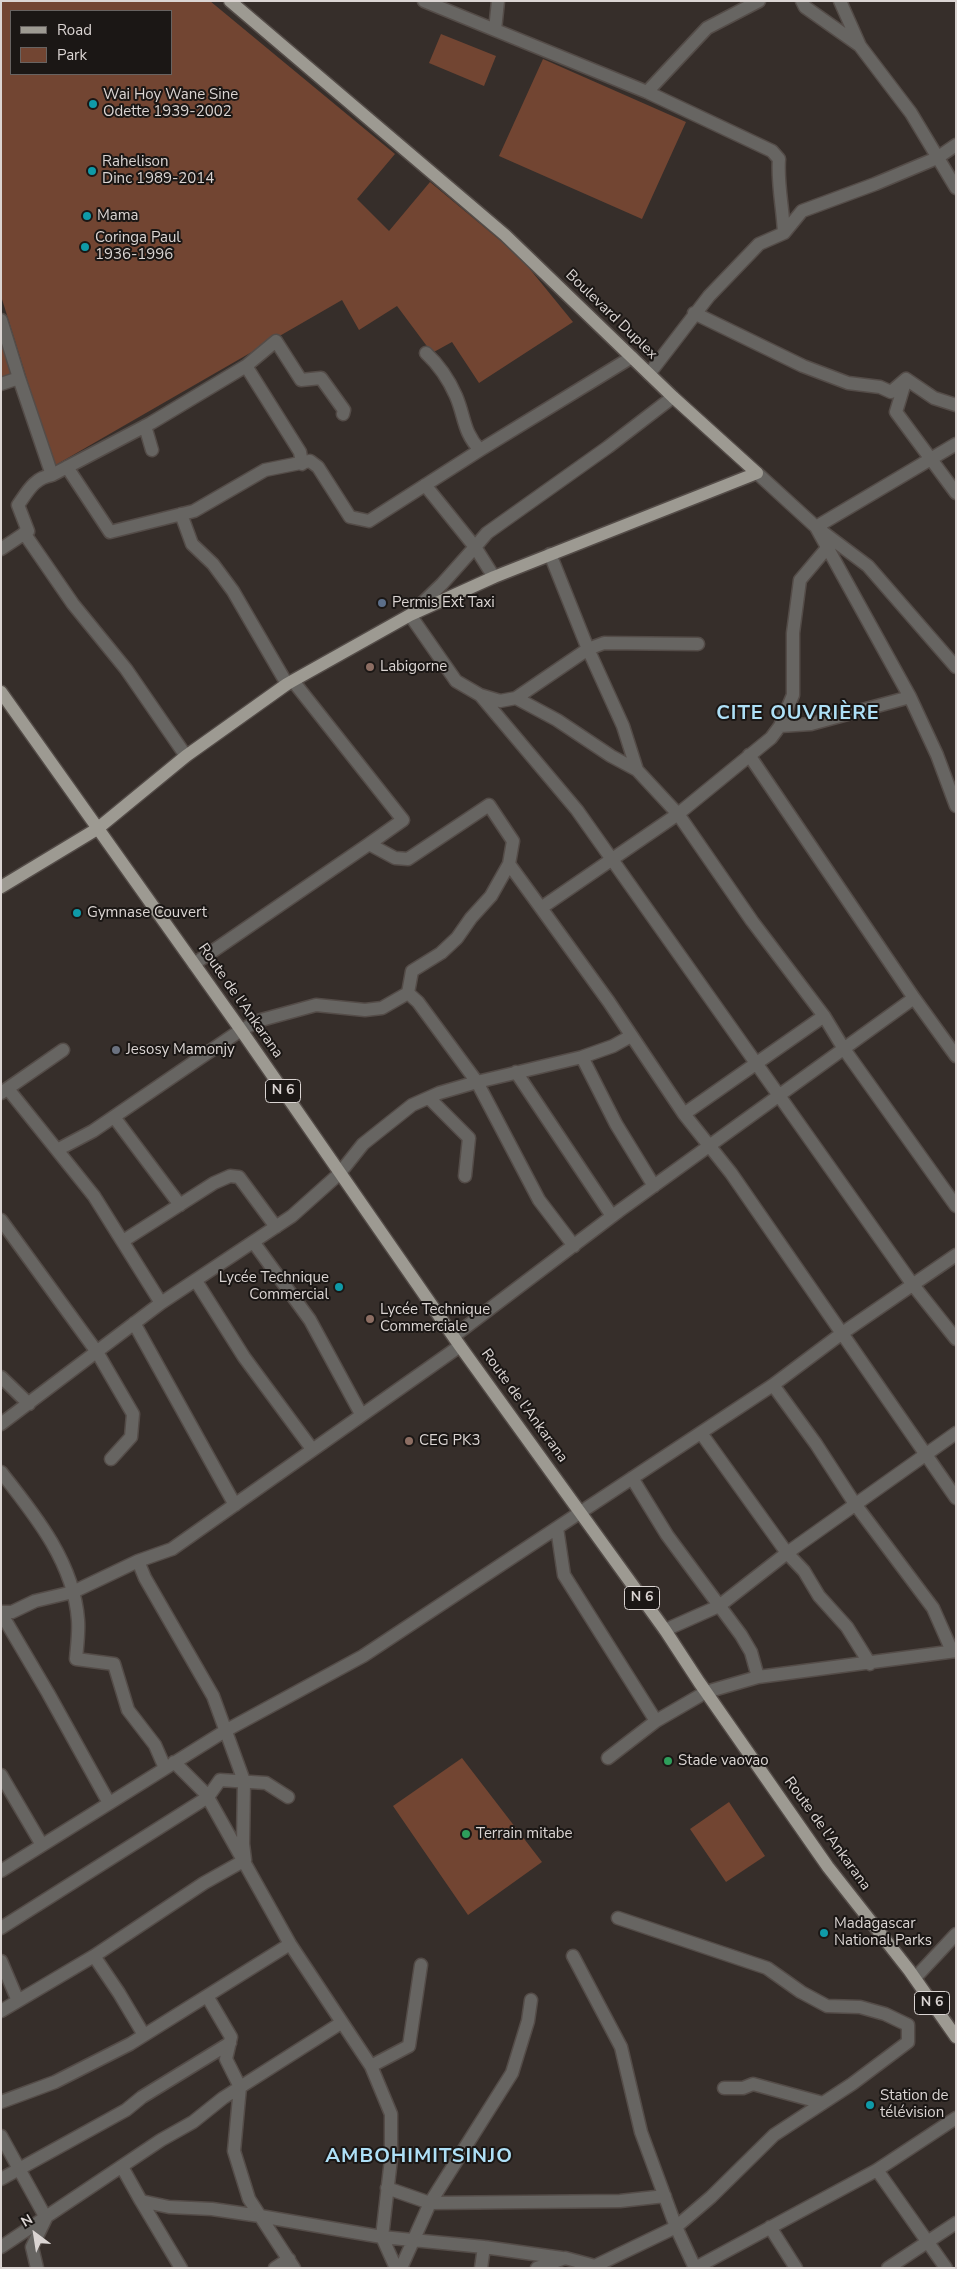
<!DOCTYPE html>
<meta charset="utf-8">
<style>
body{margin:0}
#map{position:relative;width:957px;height:2269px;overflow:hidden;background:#362e2a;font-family:"Nunito Sans",sans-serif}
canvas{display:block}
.frame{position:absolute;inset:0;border:2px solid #dbd5d3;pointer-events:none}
.legend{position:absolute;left:10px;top:10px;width:162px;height:65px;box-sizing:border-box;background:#1b1715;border:1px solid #686361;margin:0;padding:6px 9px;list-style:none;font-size:15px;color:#dbd5d3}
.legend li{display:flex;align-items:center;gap:10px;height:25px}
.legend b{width:25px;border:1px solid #686361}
.north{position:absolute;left:10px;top:2209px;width:50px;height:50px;-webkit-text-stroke:4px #1b1715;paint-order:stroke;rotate:329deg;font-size:14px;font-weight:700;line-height:20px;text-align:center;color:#dbd5d3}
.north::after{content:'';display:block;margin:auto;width:18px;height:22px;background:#dbd5d3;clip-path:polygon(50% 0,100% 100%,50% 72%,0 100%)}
</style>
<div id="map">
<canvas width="957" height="2269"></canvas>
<div class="frame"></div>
<ul class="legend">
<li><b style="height:6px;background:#9d9a92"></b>Road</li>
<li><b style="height:14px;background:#724532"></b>Park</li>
</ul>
<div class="north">N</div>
</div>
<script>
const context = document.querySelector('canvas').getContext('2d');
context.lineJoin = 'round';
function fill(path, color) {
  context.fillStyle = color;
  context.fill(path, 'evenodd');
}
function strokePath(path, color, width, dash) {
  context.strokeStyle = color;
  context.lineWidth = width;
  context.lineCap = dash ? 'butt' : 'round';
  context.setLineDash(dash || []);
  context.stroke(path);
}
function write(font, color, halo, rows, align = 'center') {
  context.font = font + ' "Nunito Sans",sans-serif';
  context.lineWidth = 4;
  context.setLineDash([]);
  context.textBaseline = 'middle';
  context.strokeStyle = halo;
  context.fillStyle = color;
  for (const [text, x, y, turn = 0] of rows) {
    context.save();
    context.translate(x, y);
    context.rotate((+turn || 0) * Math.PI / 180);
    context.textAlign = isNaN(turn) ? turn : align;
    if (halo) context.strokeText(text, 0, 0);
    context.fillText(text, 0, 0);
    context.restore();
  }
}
const green = new Path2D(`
 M 1,1 L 210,1 L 395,154 L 357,199 L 389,231 L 430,182 L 520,257 L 573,322 L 479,383 L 452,342 L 432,353 L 397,306 L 359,330 L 342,300 L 54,466 L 1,296 ZM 11,11 L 171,11 L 171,74 L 11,74 Z
 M 441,34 L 496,56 L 484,86 L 429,63 Z
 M 543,59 L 686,122 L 642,219 L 499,156 Z
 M 1,339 L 12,375 L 1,378 Z
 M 462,1758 L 542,1862 L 468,1915 L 393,1806 Z
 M 729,1802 L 765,1856 L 726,1882 L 690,1829 Z`);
const minor = new Path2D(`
 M 424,1 L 647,92 L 772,151 L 779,159 C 777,183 783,208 784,233
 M 802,1 L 805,7 L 859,45
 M 840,1 L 860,46 L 911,113 L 956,188
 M 495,30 L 498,1
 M 647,92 L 707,28 L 759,1
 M 694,313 L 803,366 L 848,383 L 880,387 L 891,392 L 906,379 L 934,398 L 956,405
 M 1,320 L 19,378 L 52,475 L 151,423 L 246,366 L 300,452 L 302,464
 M 426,353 C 439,365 449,380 456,396 C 465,417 463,432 480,450
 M 246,366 L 276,341 L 301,380 L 321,378 L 344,410 L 343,414
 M 649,374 L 709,296 L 759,244 L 784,233 L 802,211 L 875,184 L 937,158 L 956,145
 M 906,379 L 896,412 L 956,493
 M 1,384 L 19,378
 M 145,426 L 152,450
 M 956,444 L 816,527 L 910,697 L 937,755 L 956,806
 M 67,467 L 110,532 L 194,511 L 265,470 L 310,461 L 318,467 L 350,517 L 369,521 L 480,450 L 632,357
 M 757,473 L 816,527 L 868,566 L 956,667
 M 425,485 L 475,547 L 442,584 L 410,615 L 456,681 L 480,695 L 577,810 L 913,1285 L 956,1339
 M 181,514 L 192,544 L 213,564 L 233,591 L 287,684
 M 24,533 L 73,604 L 126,669 L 186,756
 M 827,548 L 800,580 L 793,633 L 793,695 L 780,726 L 771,738 L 678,814 L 541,908 L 609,1002 L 684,1114 L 731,1173 L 956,1498
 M 1,549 L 28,531 L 18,505 C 28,491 34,478 52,475
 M 550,554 L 588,649 L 623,726 L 637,770
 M 494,577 L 475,547 L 487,533 L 608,447 L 673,397
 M 293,681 L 403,820 L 369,844
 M 480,695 L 500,701 L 516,698 L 557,720 L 611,756 L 637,770 L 678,814 L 752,921 L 824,1016 L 844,1049 L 956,1206
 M 516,698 L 588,649 L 604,643 L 698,644
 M 780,726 L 811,724 L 910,697
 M 749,755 L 914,998
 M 509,864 L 491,896 L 471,918 L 457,938 L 441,953 L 412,971 L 408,993 L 418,1002 L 477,1082 L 539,1200 L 574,1246
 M 194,964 L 369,844 L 395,858 L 408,859 L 489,805 L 513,841 L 509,864 L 541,908
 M 582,1057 L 616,1124 L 654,1186
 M 516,1072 L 612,1216
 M 8,1089 L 94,1196 L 161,1303
 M 1,1093 L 63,1050
 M 429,1098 L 469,1138 L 465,1176
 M 684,1114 L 824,1016
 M 114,1117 L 180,1205
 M 57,1150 L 93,1131 L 241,1030 L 261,1020 L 316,1005 L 365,1010 L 382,1008 L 408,993
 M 1,1220 L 97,1352 L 133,1414 L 131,1437 L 111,1459
 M 123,1241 L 214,1183 L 230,1176 L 239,1177 L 276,1227
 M 254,1243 L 310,1320 L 361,1414
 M 196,1281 L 244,1357 L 312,1449
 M 134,1323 L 235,1505
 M 454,1336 L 619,1211 L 914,998 L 956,1056
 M 1,1377 L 29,1404
 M 773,1385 L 816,1444 L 855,1504 L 933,1608 L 952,1651
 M 1,1424 L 161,1303 L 292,1216 L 339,1174 L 363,1144 L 412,1105 L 439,1093 L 477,1082 L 582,1057 L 613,1046 L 631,1036
 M 701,1433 L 787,1553 L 804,1571 L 819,1596 L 847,1627 L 870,1664
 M 1,1472 C 35,1515 74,1563 78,1620 C 79,1633 77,1646 76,1659 L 114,1664 L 128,1710 L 155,1745 L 165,1768
 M 632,1478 L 667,1535 L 741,1635 L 751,1652 L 758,1677
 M 557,1528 L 564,1575 L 656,1721
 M 1,1612 L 12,1612 L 35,1601 L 73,1592 L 138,1561
 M 1,1613 L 48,1693 L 109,1803
 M 665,1630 L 719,1606 L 787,1553 L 956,1433
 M 608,1758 L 656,1721 L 706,1692 L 758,1677 L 956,1651
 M 174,1762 L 206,1794 L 290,1944 L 371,2066
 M 1,1775 L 42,1845
 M 1,1871 L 225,1731 L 363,1656 L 773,1385 L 841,1334 L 956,1255
 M 1,1928 L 208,1797 L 220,1780 L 266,1783 L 288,1797
 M 94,1956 L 119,1993 L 144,2035
 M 573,1956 L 621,2047 L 641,2132 L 676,2227 L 695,2268
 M 1,1961 L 18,2001
 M 915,1978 L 956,1934
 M 207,1996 L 231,2037 L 226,2059 L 240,2087 L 234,2151 L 249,2199 L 294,2268
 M 1,2011 L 94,1956 L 204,1883 L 245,1860 L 243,1844 L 244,1781 L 213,1696 L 145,1578 L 138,1561 L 172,1549 L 460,1346
 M 724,2088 L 743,2088 L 753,2084 L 823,2103
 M 1,2102 L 55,2082 L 130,2044 L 290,1944
 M 1,2136 L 46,2218 L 32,2247 L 37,2268
 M 122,2167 L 141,2201 L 169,2207 L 212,2209 L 260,2216 L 382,2237 L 484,2247 L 562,2258
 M 877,2170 L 946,2268
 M 1,2179 L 126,2110 L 142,2097 L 230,2043
 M 387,2188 L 430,2203 L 620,2201 L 665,2196
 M 141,2201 L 181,2268
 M 770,2227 L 796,2268
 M 1,2247 L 161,2140 L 193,2122 L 223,2098 L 341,2023
 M 275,2268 L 289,2259
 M 396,2268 L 382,2237 L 391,2159 L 391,2114 L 371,2066 L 409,2046 L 421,1965
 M 401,2268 L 430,2203 L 512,2073 L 528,2021 L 531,2000
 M 481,2268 L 484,2247
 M 537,2268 L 565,2258 L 595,2266 L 676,2227 L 711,2197 L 774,2135 L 852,2084 L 908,2042 L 908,2025 L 885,2014 L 860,2007 L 827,2006 L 801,1992 L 767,1968 L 618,1918
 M 695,2268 L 877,2170 L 956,2118
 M 888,2268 L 956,2223`);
const major = new Path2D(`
 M 1,692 L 241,1030 L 460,1346 L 665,1630 L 699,1682 L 828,1867 L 909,1970 L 956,2037
 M 1,887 L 97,829 L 186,756 L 287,684 L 410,615 L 494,577 L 757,473 L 673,397 L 505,235 L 230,1`);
const markers = [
 [93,104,5,"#0f9aa8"],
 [92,171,5,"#0f9aa8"],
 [87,216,5,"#0f9aa8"],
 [85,247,5,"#0f9aa8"],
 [382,603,5,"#5c6f8a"],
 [370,667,5,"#8d6e63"],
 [77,913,5,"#0f9aa8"],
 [116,1050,5,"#6b7280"],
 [339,1287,5,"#0f9aa8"],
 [370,1319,5,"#8d6e63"],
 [409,1441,5,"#8d6e63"],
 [668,1761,5,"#2e9e5b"],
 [466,1834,5,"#2e9e5b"],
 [824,1933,5,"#0f9aa8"],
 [870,2105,5,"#0f9aa8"]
];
const shields = [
 [283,1091,35],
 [642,1598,35],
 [932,2003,35]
];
const shieldNames = [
 ["N 6",283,1091],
 ["N 6",642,1598],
 ["N 6",932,2003]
];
const poiNames = [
 ["Wai Hoy Wane Sine",103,95],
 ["Odette 1939-2002",103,112],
 ["Rahelison",102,162],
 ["Dinc 1989-2014",102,179],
 ["Mama",97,216],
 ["Coringa Paul",95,238],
 ["1936-1996",95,255],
 ["Permis Ext Taxi",392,603],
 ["Labigorne",380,667],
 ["Gymnase Couvert",87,913],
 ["Jesosy Mamonjy",126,1050],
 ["Lycée Technique",329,1278,"right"],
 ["Commercial",329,1295,"right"],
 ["Lycée Technique",380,1310],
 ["Commerciale",380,1327],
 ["CEG PK3",419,1441],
 ["Stade vaovao",678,1761],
 ["Terrain mitabe",476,1834],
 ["Madagascar",834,1924],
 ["National Parks",834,1941],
 ["Station de",880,2096],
 ["télévision",880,2113]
];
const streetNames = [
 ["Boulevard Duplex",611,315,44],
 ["Route de l'Ankarana",240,1001,55],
 ["Route de l'Ankarana",524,1406,54],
 ["Route de l'Ankarana",827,1834,54]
];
const districtNames = [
 ["CITE OUVRIÈRE",798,714],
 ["AMBOHIMITSINJO",419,2157]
];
fill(green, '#724532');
strokePath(minor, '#544c48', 15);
strokePath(major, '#544c48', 15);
strokePath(minor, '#676562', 12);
strokePath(major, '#9d9a92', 12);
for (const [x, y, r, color] of markers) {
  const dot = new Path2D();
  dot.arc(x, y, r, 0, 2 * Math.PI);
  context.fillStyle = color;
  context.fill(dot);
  strokePath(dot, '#1b1715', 2);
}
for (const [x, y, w] of shields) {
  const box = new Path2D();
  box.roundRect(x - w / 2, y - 11.5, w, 23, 4);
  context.fillStyle = '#1b1715';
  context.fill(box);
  strokePath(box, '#dbd5d3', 1);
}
write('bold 14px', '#dbd5d3', null, shieldNames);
write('15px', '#dbd5d3', '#1b1715', poiNames, 'left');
write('15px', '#dbd5d3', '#1b1715', streetNames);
context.letterSpacing = '1px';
write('bold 20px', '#aee0f7', '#1b1715', districtNames);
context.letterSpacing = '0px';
</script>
